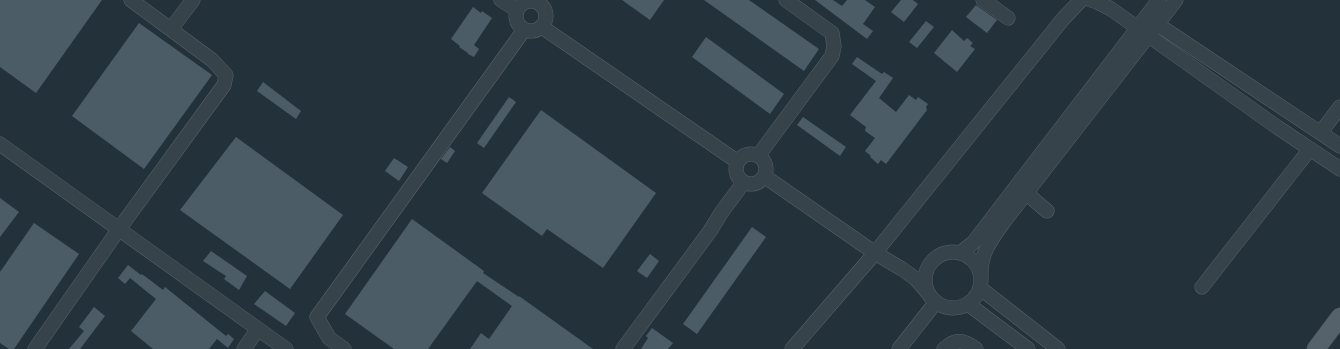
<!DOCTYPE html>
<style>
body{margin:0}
canvas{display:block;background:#23313b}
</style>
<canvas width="1340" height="349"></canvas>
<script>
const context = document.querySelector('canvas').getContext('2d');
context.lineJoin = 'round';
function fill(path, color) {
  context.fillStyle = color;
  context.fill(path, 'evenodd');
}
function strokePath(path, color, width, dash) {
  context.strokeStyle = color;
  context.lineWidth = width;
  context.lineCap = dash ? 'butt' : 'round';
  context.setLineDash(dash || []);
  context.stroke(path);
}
const building = new Path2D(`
 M 0,0 L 102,0 L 36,93 L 0,67 Z
 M 622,0 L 664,0 L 650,20 Z
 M 704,0 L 749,0 L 819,49 L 804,71 Z
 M 815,0 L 833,0 L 842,6 L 847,0 L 865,0 L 875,7 L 863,24 L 873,31 L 867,39 Z
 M 901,0 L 913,0 L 918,4 L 904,22 L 891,12 Z
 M 976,5 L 997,20 L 987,33 L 966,17 Z
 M 473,7 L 481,13 L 482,11 L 492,18 L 474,45 L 479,49 L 474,57 L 468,54 L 468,53 L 459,47 L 460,46 L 451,39 Z
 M 926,21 L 934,27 L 917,48 L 909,42 Z
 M 139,23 L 212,75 L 144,169 L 72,116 Z
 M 952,30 L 964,41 L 967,38 L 973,43 L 970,46 L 975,49 L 957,72 L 934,53 Z
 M 706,37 L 784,94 L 770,114 L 692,57 Z
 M 857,57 L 882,74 L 884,72 L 893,78 L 879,98 L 896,112 L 909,95 L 916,100 L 918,97 L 928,104 L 926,107 L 927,110 L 886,164 L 881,160 L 878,164 L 870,157 L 871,156 L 865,151 L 875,138 L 865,131 L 866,127 L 850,115 L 876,81 L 852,64 Z
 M 263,82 L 301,111 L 296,119 L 257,91 Z
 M 509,97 L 516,102 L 484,148 L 477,143 Z
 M 541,110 L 656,193 L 603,268 L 547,229 L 542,236 L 482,193 Z
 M 803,117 L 846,147 L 840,156 L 797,125 Z
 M 236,137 L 343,215 L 290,289 L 180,210 Z
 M 450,147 L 455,151 L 447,163 L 441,159 Z
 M 394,158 L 408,167 L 399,181 L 385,171 Z
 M 0,198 L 19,212 L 0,237 Z
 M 412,219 L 484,271 L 483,273 L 519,297 L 519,296 L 593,349 L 470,349 L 481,333 L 489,339 L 512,306 L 477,281 L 428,349 L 394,349 L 345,314 Z
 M 34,223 L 79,254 L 14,349 L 9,349 L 0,343 L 0,272 Z
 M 752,227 L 766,237 L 697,334 L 683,324 Z
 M 211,251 L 247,276 L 239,290 L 224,279 L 226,276 L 203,261 Z
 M 650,254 L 659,261 L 647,278 L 637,271 Z
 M 128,265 L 141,275 L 142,274 L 163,290 L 165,287 L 226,336 L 228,334 L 234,339 L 228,348 L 217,339 L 209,349 L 153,349 L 131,331 L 156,299 L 130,278 L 125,284 L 118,278 Z
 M 265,291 L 295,313 L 286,326 L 254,304 Z
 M 94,307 L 105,316 L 80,349 L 69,349 L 84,331 L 79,327 Z
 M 652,328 L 673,343 L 668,349 L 641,349 L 648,338 L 646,336 Z`);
const minor = new Path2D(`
 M 501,0 L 517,10
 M 983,0 L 1008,18
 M 1091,0 L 1097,2 L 1111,9 L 1277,127 L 1340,169
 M516 16a15 15 0 1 1 30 0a15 15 0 1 1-30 0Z
 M 1151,20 L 1340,146
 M 542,27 L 738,162
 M 171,29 L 193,0
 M 1321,132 L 1340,107
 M 0,144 L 286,349
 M736 169a15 15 0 1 1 30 0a15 15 0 1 1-30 0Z
 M 758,156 L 832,56 L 834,46 L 832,33 L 786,0
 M 764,176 L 875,253 L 902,269 L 916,279 L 929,294
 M 1026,193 L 1047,211
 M925 280a28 28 0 1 1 56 0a28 28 0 1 1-56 0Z
 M 960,253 L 973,243 L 1159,0
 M 981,277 C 980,254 990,241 1003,223 L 1176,0
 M 1202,287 L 1310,149
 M 980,288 L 1058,349
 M 968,304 L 1028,349
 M 35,349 L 119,229 L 224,85 L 226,75 L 212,60 L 131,0
 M 244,349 L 258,329
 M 344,349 L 329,338 L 317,317 L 524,30
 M 623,349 L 710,231 L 721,213 L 744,182
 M 792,349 L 875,253 L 1063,19 L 1081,0
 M 899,349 L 936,302
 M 944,349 C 956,338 964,340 976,349`);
const major = new Path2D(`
 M 1316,349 L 1340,317`);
fill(building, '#4c5c67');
strokePath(minor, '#556169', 15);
strokePath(major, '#404c54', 19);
strokePath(minor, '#37434b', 14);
strokePath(major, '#55626b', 18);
</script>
